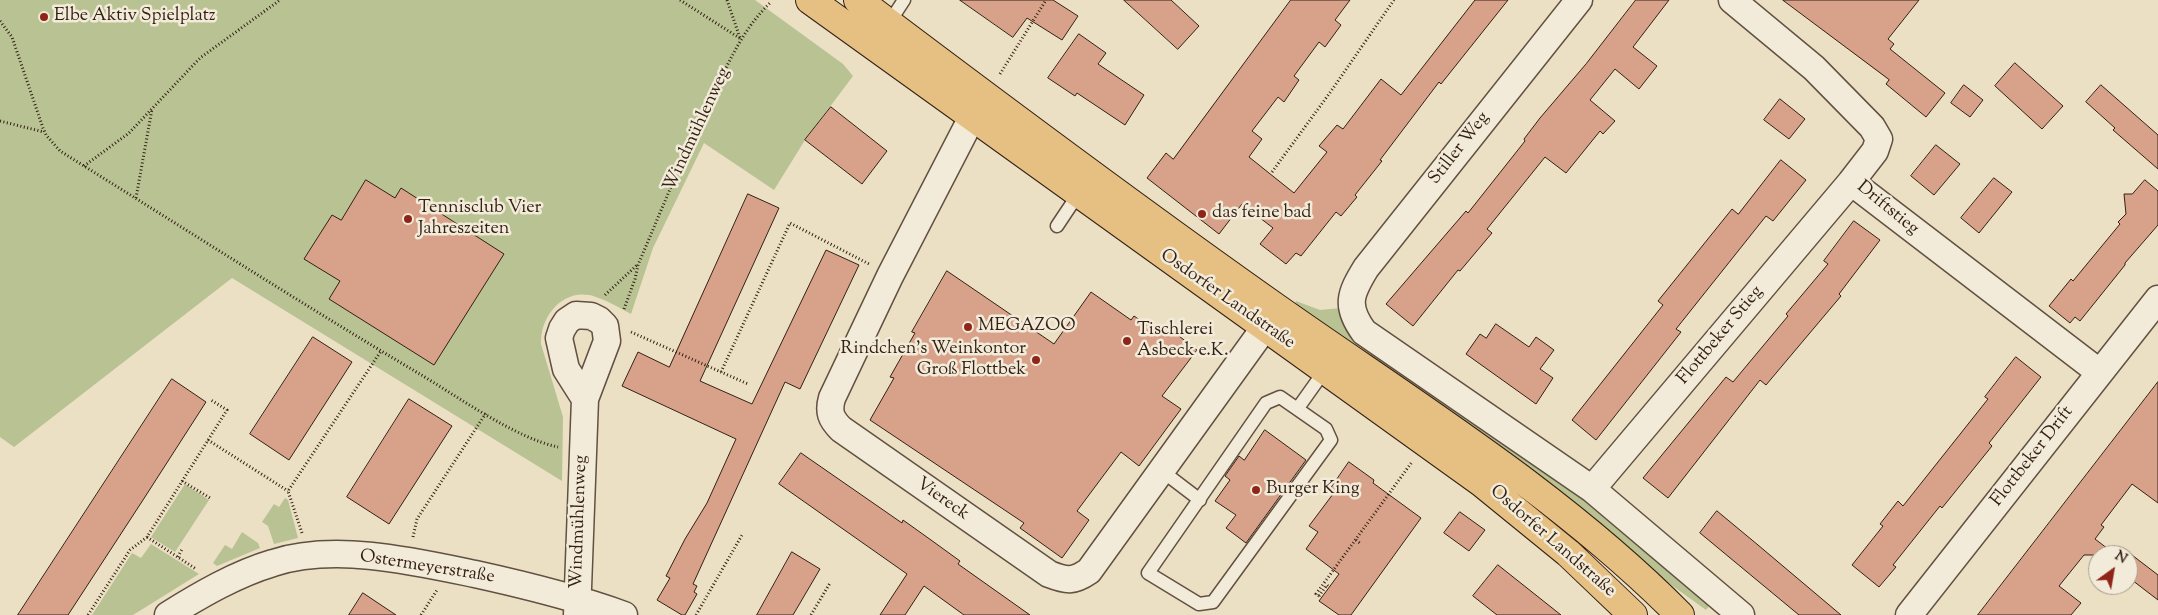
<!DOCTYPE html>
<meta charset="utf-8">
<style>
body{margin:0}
#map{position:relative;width:2158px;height:615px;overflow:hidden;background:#ebe0c4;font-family:"Sorts Mill Goudy",serif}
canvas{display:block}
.north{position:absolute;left:2088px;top:545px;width:50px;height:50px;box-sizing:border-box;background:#f2ebd9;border:1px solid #a69a8a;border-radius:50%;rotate:32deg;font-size:14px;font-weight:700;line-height:20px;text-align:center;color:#342014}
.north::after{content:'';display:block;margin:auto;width:18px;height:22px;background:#8f2418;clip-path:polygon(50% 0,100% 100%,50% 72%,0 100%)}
</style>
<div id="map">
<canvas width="2158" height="615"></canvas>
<div class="north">N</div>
</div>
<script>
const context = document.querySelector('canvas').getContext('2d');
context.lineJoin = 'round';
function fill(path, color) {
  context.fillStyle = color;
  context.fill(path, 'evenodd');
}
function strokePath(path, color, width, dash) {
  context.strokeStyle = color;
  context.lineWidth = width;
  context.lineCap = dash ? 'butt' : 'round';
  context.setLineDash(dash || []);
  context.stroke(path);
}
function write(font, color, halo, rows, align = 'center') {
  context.font = font + ' "Sorts Mill Goudy",serif';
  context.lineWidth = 5;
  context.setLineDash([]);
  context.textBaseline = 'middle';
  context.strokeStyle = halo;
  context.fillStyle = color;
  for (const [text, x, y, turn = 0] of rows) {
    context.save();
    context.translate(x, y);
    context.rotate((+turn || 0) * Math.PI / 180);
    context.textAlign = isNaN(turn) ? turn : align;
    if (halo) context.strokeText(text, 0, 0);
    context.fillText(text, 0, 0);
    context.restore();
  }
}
const green = new Path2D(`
 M 0,0 L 755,0 L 843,64 L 853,76 L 805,140 L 774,190 L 704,143 L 653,248 L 631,314 C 620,308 608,301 596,297 C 565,286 540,315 541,344 L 563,417 L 562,481 L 232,278 L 14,447 L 0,437 Z
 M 1296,301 L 1320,310 L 1341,308 L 1563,479 L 1713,601 L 1706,610 L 1663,579 L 1598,522 L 1531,468 L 1295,304 Z
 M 185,484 L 209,500 L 175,552 L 151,537 Z
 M 285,498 L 288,500 L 298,538 L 274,544 L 268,526 L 262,522 L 274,504 L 279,507 Z
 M 242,532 L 258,543 L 260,548 L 217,566 L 213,563 L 225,545 L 232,549 Z
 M 151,544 L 199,574 L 133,615 L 92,615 L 132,553 L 141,558 Z`);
const building = new Path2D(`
 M 960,0 L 1053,0 L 1078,16 L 1062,40 L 1027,18 L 1013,37 Z
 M 1124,0 L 1171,0 L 1199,26 L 1178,49 Z
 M 1291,0 L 1350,0 L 1335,20 L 1341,25 L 1325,47 L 1319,42 L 1294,76 L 1299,80 L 1284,102 L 1278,97 L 1252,131 L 1262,139 L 1249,157 L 1294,193 L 1327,152 L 1319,146 L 1337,125 L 1343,129 L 1381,79 L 1401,95 L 1475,0 L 1508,0 L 1441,84 L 1439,82 L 1380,160 L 1382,161 L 1355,195 L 1357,197 L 1341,216 L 1336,212 L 1301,256 L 1296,253 L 1286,264 L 1260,244 L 1273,228 L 1242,204 L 1219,234 L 1147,178 L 1166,153 L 1173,159 Z
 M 1636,0 L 1669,0 L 1633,47 L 1657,66 L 1639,89 L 1615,69 L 1590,100 L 1615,121 L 1603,134 L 1600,131 L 1566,173 L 1545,157 L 1487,229 L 1492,233 L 1460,271 L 1458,270 L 1413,326 L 1386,304 L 1466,211 L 1468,213 L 1525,141 L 1524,139 L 1540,118 L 1586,64 Z
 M 1783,0 L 1919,0 L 1888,39 L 1894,44 L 1890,49 L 1945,93 L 1926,117 L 1886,84 L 1889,80 Z
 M 1079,34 L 1106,53 L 1098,64 L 1144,95 L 1125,125 L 1077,93 L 1075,96 L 1048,78 Z
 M 2015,63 L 2063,106 L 2042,129 L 1995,86 Z
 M 1964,85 L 1983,100 L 1970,117 L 1951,103 Z
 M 2101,85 L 2158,135 L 2158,169 L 2113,130 L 2115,128 L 2086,102 Z
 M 1780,99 L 1805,119 L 1789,139 L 1764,120 Z
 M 831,107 L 887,151 L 862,184 L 805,140 Z
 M 1936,145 L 1960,164 L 1934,195 L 1911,176 Z
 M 1781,160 L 1806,180 L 1773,221 L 1766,216 L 1676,329 L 1681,332 L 1596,440 L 1572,420 L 1663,305 L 1658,301 L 1732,209 L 1738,214 Z
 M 1994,178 L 2012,192 L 1979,233 L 1961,218 Z
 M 366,180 L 395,198 L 401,188 L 504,254 L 434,365 L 329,299 L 340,281 L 304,259 L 332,215 L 341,220 Z
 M 2145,180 L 2158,191 L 2158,225 L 2125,263 L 2125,265 L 2080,321 L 2075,317 L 2070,323 L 2049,306 L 2071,279 L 2073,281 L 2120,224 L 2118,222 L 2126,214 L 2124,194 L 2132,194 Z
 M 748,194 L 779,208 L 700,381 L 752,404 L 826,250 L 859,265 L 800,389 L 785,382 L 693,584 L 697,586 L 694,592 L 697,594 L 685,615 L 682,615 L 657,600 L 670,578 L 666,576 L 685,539 L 707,503 L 736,439 L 622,386 L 638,352 L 669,367 Z
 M 1854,221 L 1880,240 L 1839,294 L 1841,296 L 1766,385 L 1760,380 L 1668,498 L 1643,478 L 1726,377 L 1733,382 L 1788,316 L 1786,314 L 1828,264 L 1824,261 Z
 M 947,271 L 1054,344 L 1091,292 L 1131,320 L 1134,316 L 1160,334 L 1166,326 L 1197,350 L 1162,396 L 1181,409 L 1139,466 L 1121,452 L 1077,511 L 1089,520 L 1062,558 L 1020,528 L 1024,523 L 870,420 L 894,378 L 890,377 L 915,333 L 912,332 Z
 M 1496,324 L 1529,347 L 1536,337 L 1554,350 L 1540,369 L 1553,378 L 1536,404 L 1466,354 L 1480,334 L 1486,338 Z
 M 313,337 L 352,362 L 289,460 L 250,434 Z
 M 2016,357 L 2041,377 L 1989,443 L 1992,446 L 1942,508 L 1940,506 L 1893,565 L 1896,567 L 1879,587 L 1852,565 L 1883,526 L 1880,524 L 1898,501 L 1903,506 L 1988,399 L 1985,397 Z
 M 172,379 L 206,402 L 143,500 L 68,615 L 18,615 Z
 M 2158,382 L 2158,503 L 2132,484 L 2101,525 L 2104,527 L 2095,539 L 2116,555 L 2084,555 L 2059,586 L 2081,603 L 2071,615 L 1978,615 Z
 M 409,399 L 452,426 L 389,524 L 347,497 Z
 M 1265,430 L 1306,460 L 1246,543 L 1226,528 L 1236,515 L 1215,501 L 1230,480 L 1225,476 L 1239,456 L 1244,460 Z
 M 801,453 L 902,523 L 903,520 L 931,540 L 960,561 L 958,564 L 1030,615 L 964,615 L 924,586 L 905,615 L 880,615 L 907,574 L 779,484 Z
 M 1349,462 L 1374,480 L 1373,483 L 1421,518 L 1351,615 L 1339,615 L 1319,601 L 1339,574 L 1306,549 L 1318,532 L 1309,526 L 1333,494 L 1329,491 Z
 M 1717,511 L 1758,545 L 1841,615 L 1799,615 L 1700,533 Z
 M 1460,512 L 1485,530 L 1469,551 L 1444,533 Z
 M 792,552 L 820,569 L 793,615 L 757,615 Z
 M 2128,552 L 2158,575 L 2158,600 L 2128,577 Z
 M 1498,565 L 1561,615 L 1497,615 L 1473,596 Z
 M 363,593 L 396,615 L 349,615 Z`);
const path = new Path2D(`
 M 680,0 L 741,39
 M 727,0 L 740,38
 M 0,21 L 12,37 L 43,128 L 46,135 L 60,151 C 179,225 297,301 418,373 C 457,396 515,438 558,447
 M 1000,74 L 1046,0
 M 0,121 L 44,132
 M 84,166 L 129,133 L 200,58 L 280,0
 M 1272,172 L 1329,94 L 1394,0
 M 136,198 L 152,109
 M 605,295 L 637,265
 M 624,309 L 635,279 L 638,265 C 663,206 687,147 715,90 C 731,58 744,28 770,3
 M 631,332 L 748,384
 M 721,372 L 790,223 L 869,264
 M 208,440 L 288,491
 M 182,481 L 210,498
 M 302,533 L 288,491 L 381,351
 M 147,537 L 196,569
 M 413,537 L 417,519 L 486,413
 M 1356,540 L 1361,544
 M 178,557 L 182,549
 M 1319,596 L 1316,594 L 1412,462
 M 1319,596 L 1327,585 L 1329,587
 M 88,615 L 130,550 L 147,537 L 227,410 L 211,400
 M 421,615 L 437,590
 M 696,615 L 742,535
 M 811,615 L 830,583`);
const service = new Path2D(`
 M 889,23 L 904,0
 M 1057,226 L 1081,190
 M 1280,397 L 1326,429 L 1331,440 L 1213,602 L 1199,604 L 1148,573 L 1266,403 Z
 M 1298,408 L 1325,370
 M 1162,471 L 1200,500`);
const minor = new Path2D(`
 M 1579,0 L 1366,268 C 1350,294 1345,306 1364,332 L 1592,489 L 1741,615
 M 1732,0 L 1814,68 L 1872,127 L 1879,139 L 1875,151 L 1851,182 L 2099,372
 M 982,98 L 890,276 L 832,398 C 828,412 831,419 841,429 L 1049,574 C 1067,581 1073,582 1089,571 L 1278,309
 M 1592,489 L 1851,182
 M 168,615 C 200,595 236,574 273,563 C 334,543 413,561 475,574 C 525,585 575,597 624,615
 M 577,615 L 585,399 L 607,341 L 605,326 L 599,320 L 591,316 L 576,315 L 567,321 L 562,329 L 559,338 L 566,369 L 585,399
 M 1909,615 L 2158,299`);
const primary = new Path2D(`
 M 810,0 L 1482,483 L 1568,553 L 1633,615
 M 858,0 C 997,105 1136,209 1278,309 C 1416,406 1561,495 1680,615`);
const markers = [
 [44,17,5,"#8f2418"],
 [1202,214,5,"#8f2418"],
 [408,219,5,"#8f2418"],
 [968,327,5,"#8f2418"],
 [1127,341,5,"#8f2418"],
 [1036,360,5,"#8f2418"],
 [1256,490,5,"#8f2418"]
];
const poiNames = [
 ["Elbe Aktiv Spielplatz",54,17],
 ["Tennisclub Vier",418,209],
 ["Jahreszeiten",418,230],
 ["das feine bad",1212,214],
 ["MEGAZOO",978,327],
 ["Tischlerei",1137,331],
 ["Asbeck e.K.",1137,352],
 ["Rindchen's Weinkontor",1026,350,"right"],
 ["Groß Flottbek",1026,371,"right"],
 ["Burger King",1266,490]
];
const streetNames = [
 ["Windmühlenweg",698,130,-65],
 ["Stiller Weg",1460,149,-52],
 ["Driftstieg",1887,209,39],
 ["Osdorfer Landstraße",1227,300,35],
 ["Flottbeker Stieg",1721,336,-50],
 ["Flottbeker Drift",2033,457,-52],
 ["Viereck",942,500,35],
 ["Windmühlenweg",580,522,-88],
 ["Osdorfer Landstraße",1552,542,41],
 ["Ostermeyerstraße",427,568,9]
];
fill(green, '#b8c293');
fill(building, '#d8a28a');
strokePath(building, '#342014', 1);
strokePath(service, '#625040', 15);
strokePath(minor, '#625040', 29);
strokePath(primary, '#342014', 30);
strokePath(path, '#342014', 3, [1, 2.5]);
strokePath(service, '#f2ebd9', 12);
strokePath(minor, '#f2ebd9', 26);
strokePath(primary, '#e6c082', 28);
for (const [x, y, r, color] of markers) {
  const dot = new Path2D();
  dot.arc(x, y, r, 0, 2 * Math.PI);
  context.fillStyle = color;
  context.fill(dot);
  strokePath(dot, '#f2ebd9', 2);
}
write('18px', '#342014', '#f2ebd9', poiNames, 'left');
write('18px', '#342014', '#f2ebd9', streetNames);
</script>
